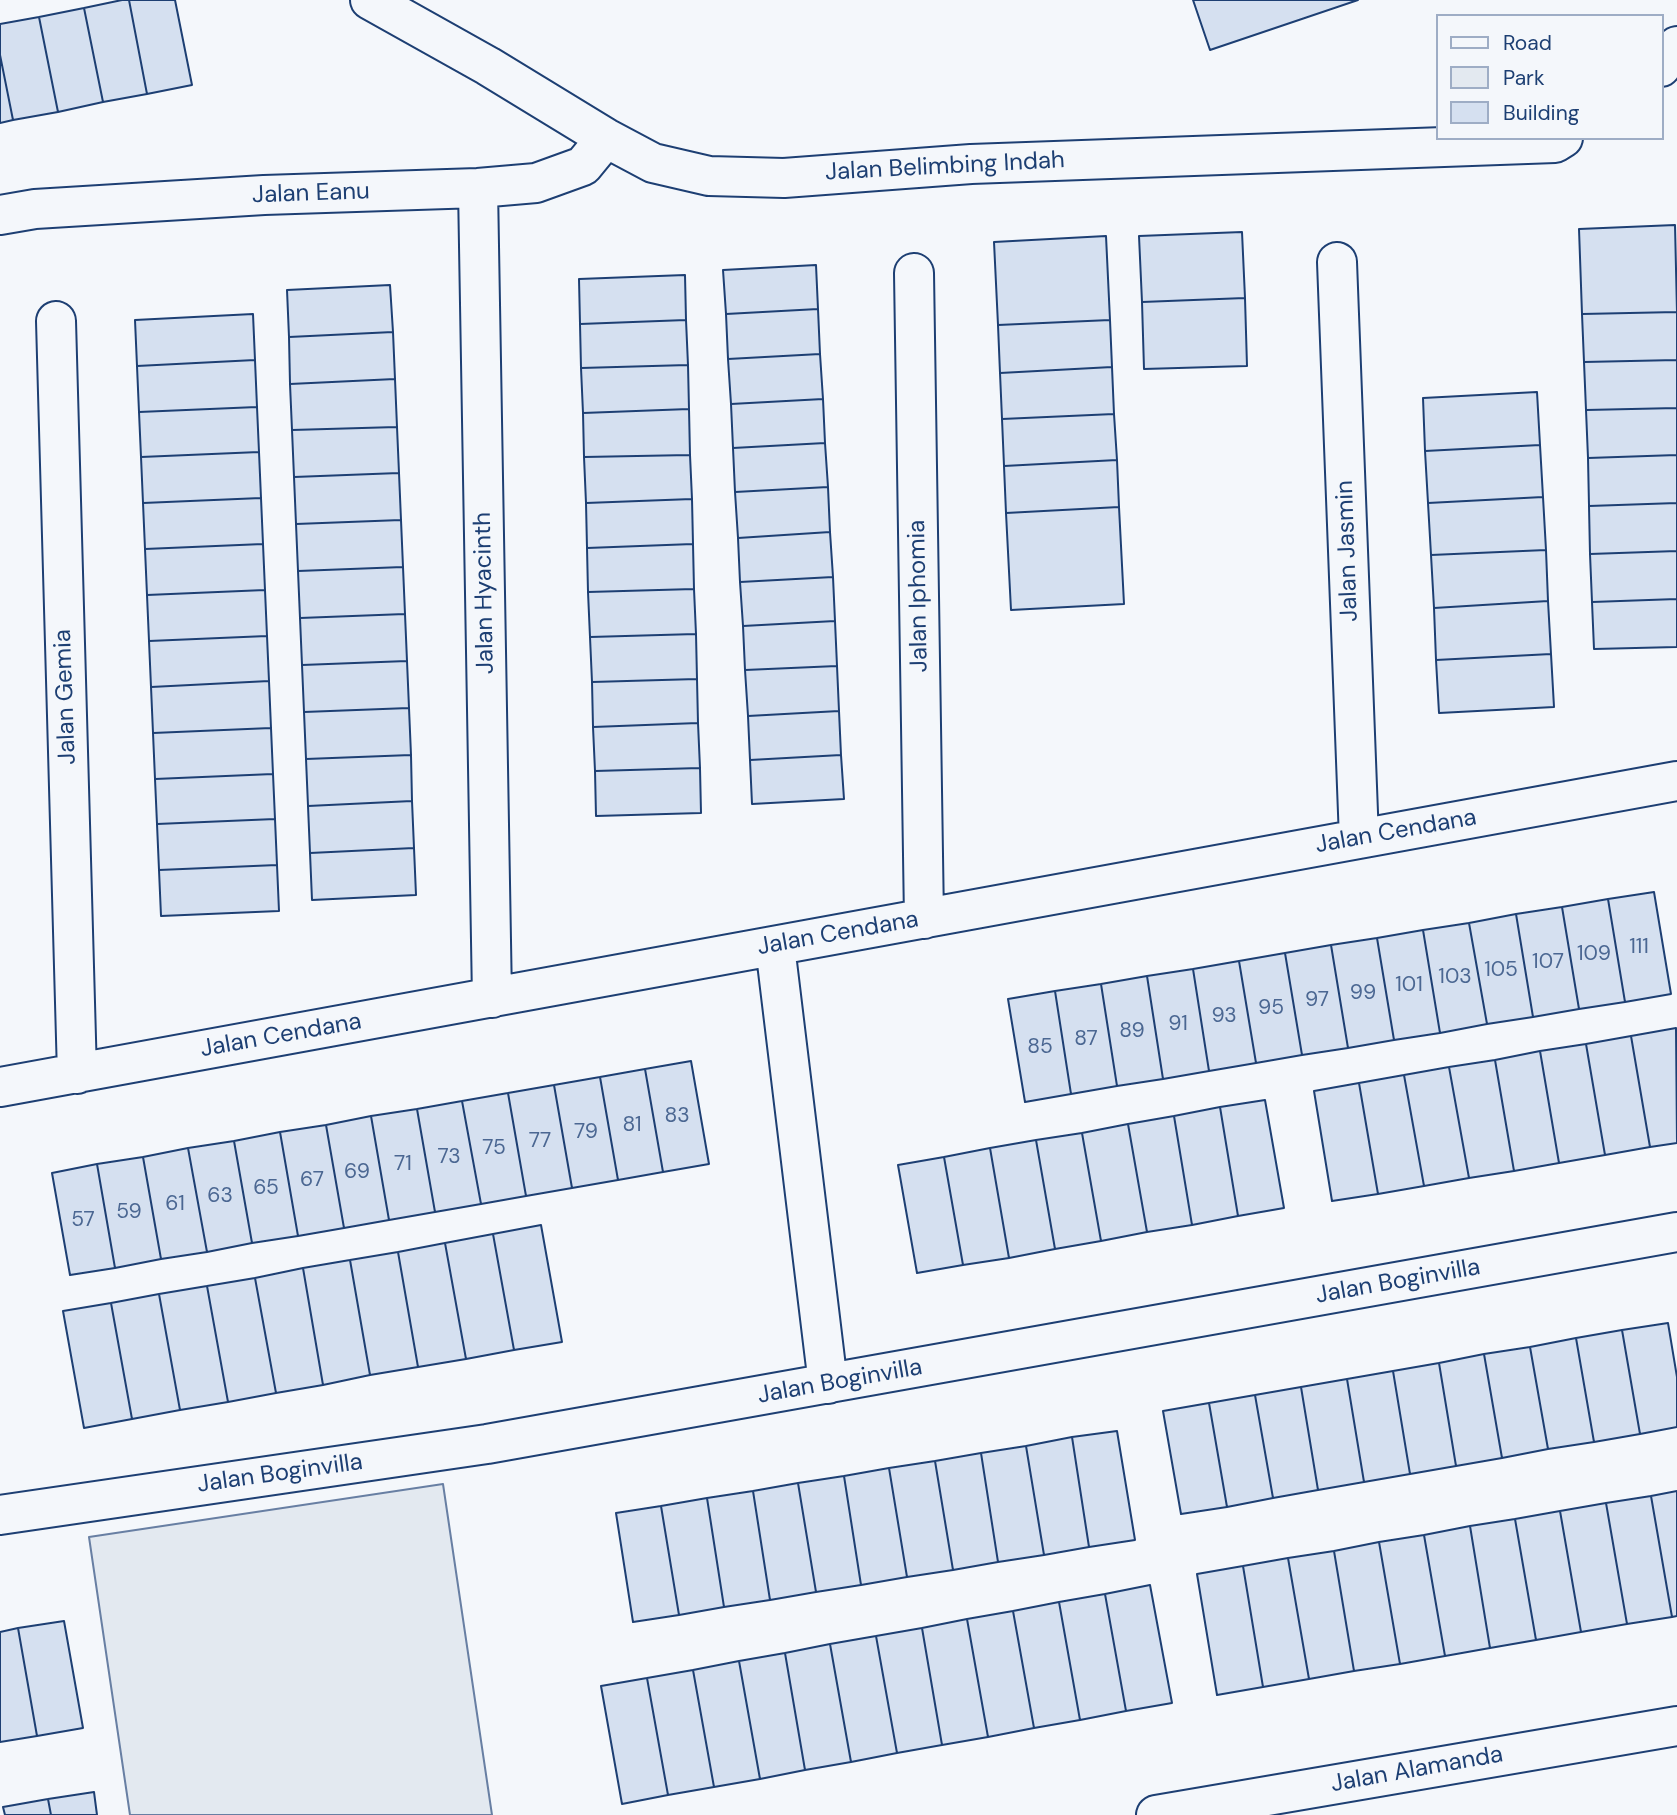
<!DOCTYPE html>
<style>
body{margin:0}
#map{position:relative;width:1677px;height:1815px;overflow:hidden;background:#f4f7fb;font-family:"DM Sans",sans-serif}
canvas{display:block}
.legend{position:absolute;left:1436px;top:14px;width:228px;height:126px;box-sizing:border-box;background:#f4f7fb;border:2px solid #9eadc5;margin:0;padding:9px 12px;list-style:none;font-size:21px;color:#1d3f73}
.legend li{display:flex;align-items:center;gap:14px;height:35px}
.legend b{width:35px;border:2px solid #9eadc5}
</style>
<div id="map">
<canvas width="1677" height="1815"></canvas>
<ul class="legend">
<li><b style="height:9px;background:#f4f7fb"></b>Road</li>
<li><b style="height:19px;background:#e3e9f0"></b>Park</li>
<li><b style="height:19px;background:#d5e0f0"></b>Building</li>
</ul>
</div>
<script>
const context = document.querySelector('canvas').getContext('2d');
context.lineJoin = 'round';
function fill(path, color) {
  context.fillStyle = color;
  context.fill(path, 'evenodd');
}
function strokePath(path, color, width, dash) {
  context.strokeStyle = color;
  context.lineWidth = width;
  context.lineCap = dash ? 'butt' : 'round';
  context.setLineDash(dash || []);
  context.stroke(path);
}
function write(font, color, halo, rows, align = 'center') {
  context.font = font + ' "DM Sans",sans-serif';
  context.lineWidth = 5;
  context.setLineDash([]);
  context.textBaseline = 'middle';
  context.strokeStyle = halo;
  context.fillStyle = color;
  for (const [text, x, y, turn = 0] of rows) {
    context.save();
    context.translate(x, y);
    context.rotate((+turn || 0) * Math.PI / 180);
    context.textAlign = isNaN(turn) ? turn : align;
    if (halo) context.strokeText(text, 0, 0);
    context.fillText(text, 0, 0);
    context.restore();
  }
}
const green = new Path2D(`
 M 443,1484 L 492,1815 L 130,1815 L 89,1537 Z`);
const building = new Path2D(`
 M 122,0 L 129,0 L 147,94 L 103,102 L 84,8 Z
 M 129,0 L 175,0 L 192,85 L 147,94 Z
 M 1193,0 L 1358,0 L 1210,50 Z
 M 84,8 L 103,102 L 58,112 L 39,17 Z
 M 39,17 L 58,112 L 13,120 L 0,55 L 0,24 Z
 M 0,55 L 13,120 L 0,123 Z
 M 1675,225 L 1677,312 L 1582,314 L 1579,229 Z
 M 1242,232 L 1245,298 L 1142,302 L 1139,236 Z
 M 1106,236 L 1110,320 L 998,325 L 994,242 Z
 M 816,265 L 818,309 L 726,314 L 723,270 Z
 M 685,275 L 686,320 L 580,324 L 579,279 Z
 M 390,285 L 393,332 L 289,337 L 287,290 Z
 M 1245,298 L 1247,366 L 1144,369 L 1142,302 Z
 M 818,309 L 820,354 L 728,359 L 726,314 Z
 M 1677,312 L 1677,360 L 1584,362 L 1582,314 Z
 M 253,314 L 255,360 L 137,366 L 135,320 Z
 M 686,320 L 688,365 L 581,368 L 580,324 Z
 M 1110,320 L 1112,367 L 1000,373 L 998,325 Z
 M 393,332 L 395,379 L 290,384 L 289,337 Z
 M 820,354 L 823,399 L 731,404 L 728,359 Z
 M 255,360 L 257,407 L 139,412 L 137,366 Z
 M 1677,360 L 1677,408 L 1586,410 L 1584,362 Z
 M 688,365 L 689,409 L 583,413 L 581,368 Z
 M 1112,367 L 1114,414 L 1002,419 L 1000,373 Z
 M 395,379 L 397,427 L 292,430 L 290,384 Z
 M 1537,392 L 1540,445 L 1425,451 L 1423,398 Z
 M 823,399 L 825,443 L 733,448 L 731,404 Z
 M 257,407 L 259,452 L 141,457 L 139,412 Z
 M 1677,408 L 1677,455 L 1588,458 L 1586,410 Z
 M 689,409 L 690,455 L 584,457 L 583,413 Z
 M 1114,414 L 1117,460 L 1004,466 L 1002,419 Z
 M 397,427 L 399,473 L 294,477 L 292,430 Z
 M 825,443 L 828,487 L 735,492 L 733,448 Z
 M 1540,445 L 1543,497 L 1428,503 L 1425,451 Z
 M 259,452 L 261,498 L 143,503 L 141,457 Z
 M 690,455 L 692,499 L 586,503 L 584,457 Z
 M 1677,455 L 1677,503 L 1589,506 L 1588,458 Z
 M 1117,460 L 1119,507 L 1006,513 L 1004,466 Z
 M 399,473 L 401,520 L 296,524 L 294,477 Z
 M 828,487 L 830,532 L 738,538 L 735,492 Z
 M 1543,497 L 1546,550 L 1431,555 L 1428,503 Z
 M 261,498 L 263,544 L 145,549 L 143,503 Z
 M 692,499 L 693,544 L 587,548 L 586,503 Z
 M 1677,503 L 1677,551 L 1590,554 L 1589,506 Z
 M 1119,507 L 1124,604 L 1011,610 L 1006,513 Z
 M 401,520 L 403,567 L 298,571 L 296,524 Z
 M 830,532 L 833,577 L 740,582 L 738,538 Z
 M 263,544 L 265,590 L 147,595 L 145,549 Z
 M 693,544 L 694,589 L 588,592 L 587,548 Z
 M 1546,550 L 1548,601 L 1434,608 L 1431,555 Z
 M 1677,551 L 1677,599 L 1592,602 L 1590,554 Z
 M 403,567 L 405,614 L 300,618 L 298,571 Z
 M 833,577 L 835,621 L 743,626 L 740,582 Z
 M 694,589 L 696,634 L 590,637 L 588,592 Z
 M 265,590 L 267,636 L 149,641 L 147,595 Z
 M 1677,599 L 1677,647 L 1594,649 L 1592,602 Z
 M 1548,601 L 1551,654 L 1436,660 L 1434,608 Z
 M 405,614 L 407,661 L 302,665 L 300,618 Z
 M 835,621 L 837,666 L 745,670 L 743,626 Z
 M 696,634 L 697,679 L 592,682 L 590,637 Z
 M 267,636 L 269,681 L 151,687 L 149,641 Z
 M 1551,654 L 1554,707 L 1439,713 L 1436,660 Z
 M 407,661 L 409,708 L 304,712 L 302,665 Z
 M 837,666 L 839,711 L 748,716 L 745,670 Z
 M 697,679 L 698,723 L 593,727 L 592,682 Z
 M 269,681 L 271,728 L 153,733 L 151,687 Z
 M 409,708 L 411,755 L 306,759 L 304,712 Z
 M 839,711 L 841,755 L 750,760 L 748,716 Z
 M 698,723 L 700,768 L 595,771 L 593,727 Z
 M 271,728 L 273,774 L 155,779 L 153,733 Z
 M 411,755 L 412,801 L 308,806 L 306,759 Z
 M 841,755 L 844,799 L 752,804 L 750,760 Z
 M 700,768 L 701,813 L 596,816 L 595,771 Z
 M 273,774 L 275,819 L 157,824 L 155,779 Z
 M 412,801 L 414,848 L 310,853 L 308,806 Z
 M 275,819 L 277,865 L 159,870 L 157,824 Z
 M 414,848 L 416,895 L 312,900 L 310,853 Z
 M 277,865 L 279,911 L 161,916 L 159,870 Z
 M 1654,892 L 1671,994 L 1625,1002 L 1608,899 Z
 M 1608,899 L 1625,1002 L 1579,1009 L 1562,907 Z
 M 1562,907 L 1579,1009 L 1533,1017 L 1516,914 Z
 M 1516,914 L 1533,1017 L 1487,1024 L 1469,923 Z
 M 1469,923 L 1487,1024 L 1440,1033 L 1423,930 Z
 M 1423,930 L 1440,1033 L 1394,1040 L 1377,938 Z
 M 1377,938 L 1394,1040 L 1348,1048 L 1331,945 Z
 M 1331,945 L 1348,1048 L 1302,1055 L 1285,953 Z
 M 1285,953 L 1302,1055 L 1256,1063 L 1239,961 Z
 M 1239,961 L 1256,1063 L 1209,1071 L 1193,969 Z
 M 1193,969 L 1209,1071 L 1163,1079 L 1147,976 Z
 M 1147,976 L 1163,1079 L 1117,1086 L 1101,984 Z
 M 1101,984 L 1117,1086 L 1071,1094 L 1055,991 Z
 M 1055,991 L 1071,1094 L 1025,1102 L 1008,999 Z
 M 1676,1028 L 1677,1143 L 1650,1147 L 1631,1036 Z
 M 1631,1036 L 1650,1147 L 1605,1155 L 1586,1044 Z
 M 1586,1044 L 1605,1155 L 1559,1163 L 1540,1051 Z
 M 1540,1051 L 1559,1163 L 1514,1171 L 1495,1060 Z
 M 1495,1060 L 1514,1171 L 1469,1178 L 1449,1067 Z
 M 691,1061 L 709,1164 L 663,1172 L 645,1069 Z
 M 1449,1067 L 1469,1178 L 1424,1186 L 1404,1075 Z
 M 645,1069 L 663,1172 L 618,1180 L 600,1077 Z
 M 1404,1075 L 1424,1186 L 1378,1194 L 1359,1083 Z
 M 600,1077 L 618,1180 L 572,1188 L 554,1085 Z
 M 1359,1083 L 1378,1194 L 1332,1201 L 1314,1091 Z
 M 554,1085 L 572,1188 L 526,1196 L 508,1093 Z
 M 508,1093 L 526,1196 L 481,1204 L 462,1101 Z
 M 1265,1100 L 1284,1208 L 1238,1216 L 1220,1107 Z
 M 462,1101 L 481,1204 L 435,1212 L 417,1109 Z
 M 1220,1107 L 1238,1216 L 1192,1225 L 1174,1116 Z
 M 417,1109 L 435,1212 L 389,1220 L 371,1116 Z
 M 371,1116 L 389,1220 L 344,1228 L 326,1125 Z
 M 1174,1116 L 1192,1225 L 1147,1232 L 1128,1124 Z
 M 1128,1124 L 1147,1232 L 1101,1241 L 1082,1133 Z
 M 326,1125 L 344,1228 L 298,1236 L 280,1132 Z
 M 280,1132 L 298,1236 L 252,1243 L 234,1141 Z
 M 1082,1133 L 1101,1241 L 1055,1249 L 1036,1140 Z
 M 1036,1140 L 1055,1249 L 1009,1258 L 990,1148 Z
 M 234,1141 L 252,1243 L 207,1252 L 188,1148 Z
 M 188,1148 L 207,1252 L 161,1259 L 143,1157 Z
 M 990,1148 L 1009,1258 L 963,1265 L 944,1157 Z
 M 143,1157 L 161,1259 L 115,1268 L 97,1164 Z
 M 944,1157 L 963,1265 L 917,1273 L 898,1165 Z
 M 97,1164 L 115,1268 L 70,1275 L 52,1173 Z
 M 541,1225 L 562,1342 L 514,1350 L 493,1234 Z
 M 493,1234 L 514,1350 L 466,1359 L 445,1243 Z
 M 445,1243 L 466,1359 L 418,1367 L 398,1252 Z
 M 398,1252 L 418,1367 L 370,1375 L 350,1260 Z
 M 350,1260 L 370,1375 L 323,1385 L 303,1268 Z
 M 303,1268 L 323,1385 L 276,1393 L 255,1278 Z
 M 255,1278 L 276,1393 L 228,1402 L 207,1286 Z
 M 207,1286 L 228,1402 L 180,1410 L 159,1294 Z
 M 159,1294 L 180,1410 L 132,1419 L 111,1303 Z
 M 111,1303 L 132,1419 L 84,1428 L 63,1311 Z
 M 1668,1323 L 1677,1377 L 1677,1427 L 1640,1434 L 1622,1330 Z
 M 1622,1330 L 1640,1434 L 1594,1442 L 1576,1338 Z
 M 1576,1338 L 1594,1442 L 1548,1449 L 1530,1347 Z
 M 1530,1347 L 1548,1449 L 1502,1458 L 1484,1354 Z
 M 1484,1354 L 1502,1458 L 1456,1466 L 1439,1363 Z
 M 1439,1363 L 1456,1466 L 1410,1474 L 1393,1371 Z
 M 1393,1371 L 1410,1474 L 1364,1482 L 1347,1379 Z
 M 1347,1379 L 1364,1482 L 1318,1490 L 1301,1387 Z
 M 1301,1387 L 1318,1490 L 1273,1498 L 1255,1395 Z
 M 1255,1395 L 1273,1498 L 1227,1507 L 1209,1403 Z
 M 1209,1403 L 1227,1507 L 1181,1514 L 1163,1411 Z
 M 1117,1431 L 1135,1540 L 1089,1547 L 1072,1437 Z
 M 1072,1437 L 1089,1547 L 1044,1555 L 1026,1446 Z
 M 1026,1446 L 1044,1555 L 998,1562 L 981,1453 Z
 M 981,1453 L 998,1562 L 953,1570 L 935,1461 Z
 M 935,1461 L 953,1570 L 907,1577 L 889,1468 Z
 M 889,1468 L 907,1577 L 861,1585 L 844,1476 Z
 M 844,1476 L 861,1585 L 816,1592 L 798,1483 Z
 M 798,1483 L 816,1592 L 770,1600 L 753,1491 Z
 M 753,1491 L 770,1600 L 724,1607 L 707,1498 Z
 M 1677,1491 L 1677,1616 L 1672,1617 L 1651,1496 Z
 M 1651,1496 L 1672,1617 L 1627,1624 L 1606,1503 Z
 M 707,1498 L 724,1607 L 679,1615 L 661,1506 Z
 M 1606,1503 L 1627,1624 L 1581,1632 L 1560,1511 Z
 M 661,1506 L 679,1615 L 633,1622 L 616,1513 Z
 M 1560,1511 L 1581,1632 L 1536,1640 L 1515,1519 Z
 M 1515,1519 L 1536,1640 L 1490,1648 L 1470,1526 Z
 M 1470,1526 L 1490,1648 L 1445,1656 L 1424,1535 Z
 M 1424,1535 L 1445,1656 L 1400,1664 L 1379,1542 Z
 M 1379,1542 L 1400,1664 L 1354,1671 L 1334,1551 Z
 M 1334,1551 L 1354,1671 L 1309,1679 L 1288,1558 Z
 M 1288,1558 L 1309,1679 L 1263,1687 L 1243,1566 Z
 M 1243,1566 L 1263,1687 L 1217,1695 L 1197,1574 Z
 M 1150,1585 L 1172,1703 L 1126,1711 L 1105,1594 Z
 M 1105,1594 L 1126,1711 L 1080,1720 L 1059,1602 Z
 M 1059,1602 L 1080,1720 L 1034,1728 L 1013,1611 Z
 M 1013,1611 L 1034,1728 L 988,1737 L 967,1619 Z
 M 967,1619 L 988,1737 L 942,1745 L 922,1628 Z
 M 64,1621 L 83,1728 L 37,1736 L 18,1628 Z
 M 18,1628 L 37,1736 L 0,1742 L 0,1632 Z
 M 922,1628 L 942,1745 L 897,1753 L 876,1636 Z
 M 876,1636 L 897,1753 L 851,1762 L 830,1644 Z
 M 830,1644 L 851,1762 L 805,1770 L 785,1653 Z
 M 785,1653 L 805,1770 L 760,1779 L 739,1661 Z
 M 739,1661 L 760,1779 L 714,1787 L 693,1670 Z
 M 693,1670 L 714,1787 L 668,1795 L 647,1678 Z
 M 647,1678 L 668,1795 L 622,1804 L 601,1686 Z
 M 94,1792 L 97,1815 L 51,1815 L 48,1799 Z
 M 48,1799 L 51,1815 L 5,1815 L 3,1807 Z`);
const minor = new Path2D(`
 M 370,0 L 488,66 L 606,138 L 653,163 L 709,176 L 784,178 L 971,164 L 1555,143 L 1563,138
 M 1661,67 L 1677,46
 M 478,188 L 492,998
 M 0,215 L 35,209 L 264,195 L 478,188 L 536,183 L 583,166 L 606,138
 M 1337,262 L 1359,839
 M 914,273 L 924,919
 M 56,321 L 77,1074
 M 775,946 L 828,1384
 M 0,1087 L 1677,781
 M 0,1515 L 487,1444 L 1677,1232
 M 1156,1815 L 1677,1726`);
const numberNames = [
 ["111",1639,947],
 ["109",1594,954],
 ["107",1548,962],
 ["105",1501,970],
 ["103",1455,977],
 ["101",1409,985],
 ["99",1363,993],
 ["97",1317,1000],
 ["95",1271,1008],
 ["93",1224,1016],
 ["91",1178,1024],
 ["89",1132,1031],
 ["87",1086,1039],
 ["85",1040,1047],
 ["83",677,1116],
 ["81",632,1125],
 ["79",586,1132],
 ["77",540,1141],
 ["75",494,1148],
 ["73",449,1157],
 ["71",403,1164],
 ["69",357,1172],
 ["67",312,1180],
 ["65",266,1188],
 ["63",220,1196],
 ["61",175,1204],
 ["59",129,1212],
 ["57",83,1220]
];
const streetNames = [
 ["Jalan Belimbing Indah",945,167,-3],
 ["Jalan Eanu",311,194,-2],
 ["Jalan Jasmin",1348,551,-92],
 ["Jalan Hyacinth",485,593,-91],
 ["Jalan Iphomia",919,596,-91],
 ["Jalan Gemia",66,697,-92],
 ["Jalan Cendana",1396,832,-10],
 ["Jalan Cendana",838,934,-10],
 ["Jalan Cendana",281,1036,-10],
 ["Jalan Boginvilla",1398,1282,-10],
 ["Jalan Boginvilla",840,1382,-10],
 ["Jalan Boginvilla",280,1474,-8],
 ["Jalan Alamanda",1417,1770,-10]
];
fill(green, '#e3e9f0');
strokePath(green, '#687fa3', 2);
fill(building, '#d5e0f0');
strokePath(building, '#1d3f73', 2);
strokePath(minor, '#1d3f73', 42);
strokePath(minor, '#f4f7fb', 38);
write('21px', '#4b6792', null, numberNames);
write('24px', '#1d3f73', '#f4f7fb', streetNames);
</script>
